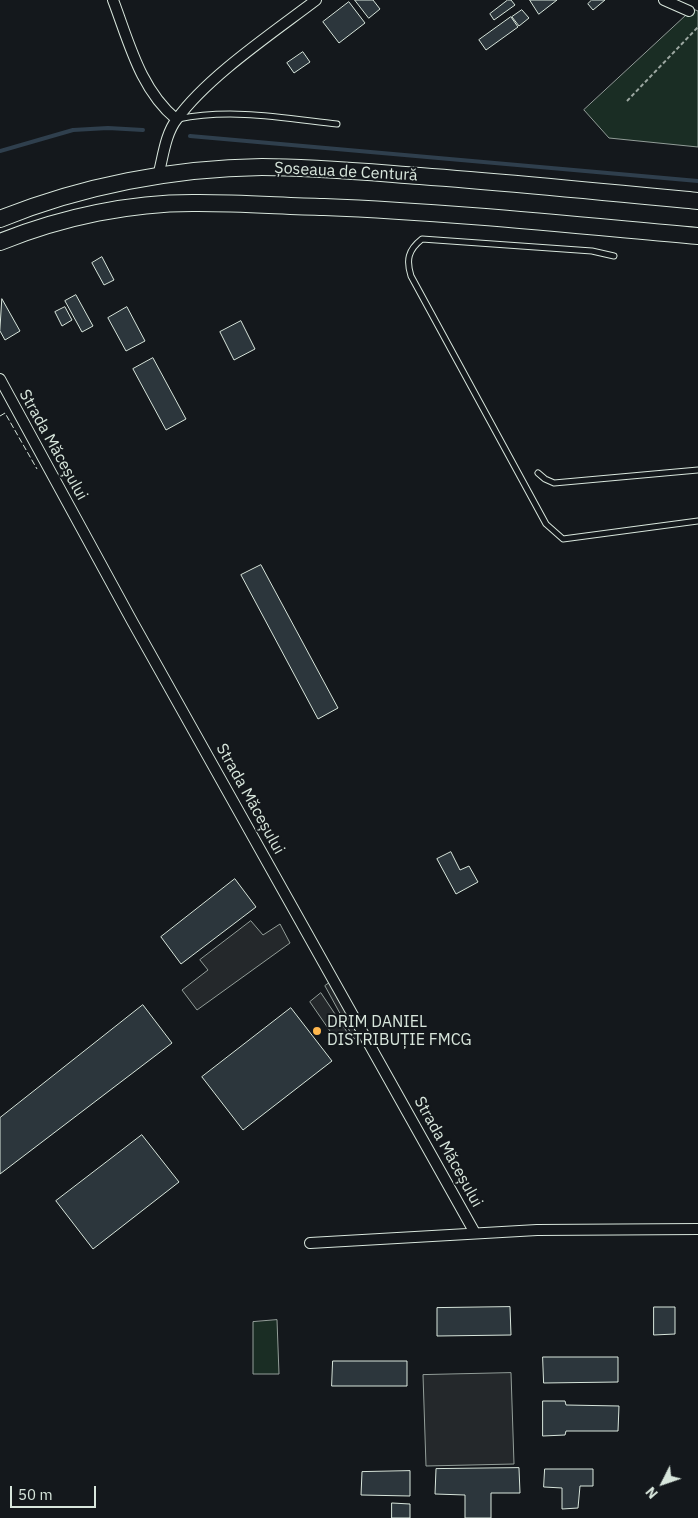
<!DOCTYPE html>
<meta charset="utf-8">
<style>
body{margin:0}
#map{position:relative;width:698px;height:1518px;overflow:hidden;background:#14181c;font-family:"IBM Plex Sans",sans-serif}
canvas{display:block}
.north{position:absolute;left:638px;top:1458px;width:50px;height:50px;-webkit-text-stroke:4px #14181c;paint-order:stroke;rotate:229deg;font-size:14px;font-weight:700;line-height:20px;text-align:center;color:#d8e6dc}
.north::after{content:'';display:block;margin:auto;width:18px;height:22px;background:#d8e6dc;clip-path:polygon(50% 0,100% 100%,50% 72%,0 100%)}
.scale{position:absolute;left:10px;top:1486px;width:86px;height:22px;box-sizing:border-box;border:2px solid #d8e6dc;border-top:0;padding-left:6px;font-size:15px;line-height:18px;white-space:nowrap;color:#d8e6dc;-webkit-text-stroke:4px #14181c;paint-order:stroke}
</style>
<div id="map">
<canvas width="698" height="1518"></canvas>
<div class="north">N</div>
<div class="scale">50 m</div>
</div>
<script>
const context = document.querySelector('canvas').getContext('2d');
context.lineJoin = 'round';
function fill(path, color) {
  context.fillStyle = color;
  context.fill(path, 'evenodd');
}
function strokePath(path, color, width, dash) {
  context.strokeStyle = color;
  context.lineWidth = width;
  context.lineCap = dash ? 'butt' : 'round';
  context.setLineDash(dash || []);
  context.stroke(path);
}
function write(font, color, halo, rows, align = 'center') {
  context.font = font + ' "IBM Plex Sans",sans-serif';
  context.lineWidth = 4;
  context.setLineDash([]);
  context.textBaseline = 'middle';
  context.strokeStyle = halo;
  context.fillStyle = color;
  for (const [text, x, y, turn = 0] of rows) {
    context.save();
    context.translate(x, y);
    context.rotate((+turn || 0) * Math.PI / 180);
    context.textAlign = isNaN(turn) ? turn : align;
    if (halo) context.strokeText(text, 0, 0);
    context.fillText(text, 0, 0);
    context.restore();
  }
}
const green = new Path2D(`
 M 693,9 L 698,11 L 698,147 L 609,138 L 584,110 Z
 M 277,1320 L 279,1374 L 253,1374 L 253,1322 Z`);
const parking = new Path2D(`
 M 251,921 L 263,935 L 280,924 L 290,943 L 197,1010 L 182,990 L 208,970 L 200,960 Z
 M 332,981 L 362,1034 L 354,1039 L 325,986 Z
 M 321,993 L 351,1038 L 341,1047 L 310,1002 Z
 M 511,1373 L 514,1464 L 426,1466 L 423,1375 Z`);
const stream = new Path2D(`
 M 190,136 L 698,181
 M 0,151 L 73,130 L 108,128 L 143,130`);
const building = new Path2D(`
 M 355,0 L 373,0 L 380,9 L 369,18 Z
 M 508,0 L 511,0 L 515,5 L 494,20 L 490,14 Z
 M 530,0 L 557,0 L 539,14 Z
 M 592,0 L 605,0 L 593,10 L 588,4 Z
 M 349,2 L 365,23 L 339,43 L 323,22 Z
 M 522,10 L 529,18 L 519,26 L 512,17 Z
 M 511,17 L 518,27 L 486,50 L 479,40 Z
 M 303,52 L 310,62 L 294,73 L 287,63 Z
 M 102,257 L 114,280 L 104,285 L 92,263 Z
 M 76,295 L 93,326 L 82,332 L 65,301 Z
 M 2,299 L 20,331 L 5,340 L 0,331 Z
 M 65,307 L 72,320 L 62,326 L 55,312 Z
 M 127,307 L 145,341 L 126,351 L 108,318 Z
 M 241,321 L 255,349 L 234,360 L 220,332 Z
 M 153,358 L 186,419 L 166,430 L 133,369 Z
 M 261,565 L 338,708 L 318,719 L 241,575 Z
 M 451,852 L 460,870 L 469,866 L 478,882 L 456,894 L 437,859 Z
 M 235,879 L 256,907 L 181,964 L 161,937 Z
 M 143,1005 L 172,1043 L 0,1174 L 0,1118 Z
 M 291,1008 L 332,1061 L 243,1130 L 202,1077 Z
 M 142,1135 L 179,1182 L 93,1249 L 56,1201 Z
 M 510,1307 L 511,1335 L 437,1336 L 437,1308 Z
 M 654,1307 L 675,1307 L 675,1334 L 654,1335 Z
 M 543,1357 L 618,1357 L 618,1382 L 544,1383 Z
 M 333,1361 L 407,1361 L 407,1386 L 332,1386 Z
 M 543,1401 L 565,1401 L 566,1405 L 619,1406 L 618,1431 L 566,1431 L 565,1435 L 543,1436 Z
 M 519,1468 L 520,1493 L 491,1493 L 491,1518 L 465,1518 L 465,1495 L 435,1494 L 436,1469 Z
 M 545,1469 L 593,1469 L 593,1486 L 580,1486 L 578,1508 L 562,1509 L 562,1488 L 544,1487 Z
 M 410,1471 L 410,1496 L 361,1495 L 362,1472 Z
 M 392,1503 L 410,1504 L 410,1518 L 392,1518 Z`);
const path = new Path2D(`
 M 627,101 L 698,27`);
const service = new Path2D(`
 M 178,119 C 231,108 284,118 337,124
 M 614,256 L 592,251 L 422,239 C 408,250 406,260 411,276 L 546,524 L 563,539 L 698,521
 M 538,473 L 545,479 L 554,483 L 698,470`);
const minor = new Path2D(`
 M 113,0 C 129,42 140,89 176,119
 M 664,0 L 689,11
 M 158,176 C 163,158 165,134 177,119 C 207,77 274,32 316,0
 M 0,379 L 132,621 L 475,1233
 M 310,1243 L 537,1230 L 698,1229`);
const primary = new Path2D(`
 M 0,219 C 81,186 174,168 262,167 C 314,167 367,172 420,176 C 513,183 605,192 698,201
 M 0,242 C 62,217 132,202 199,203 C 241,203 283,206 324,207 C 449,212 574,225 698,236`);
const fence = new Path2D(`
 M 0,416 L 5,413 L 37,469`);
const markers = [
 [317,1031,5,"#ffb74d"]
];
const streetNames = [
 ["Șoseaua de Centură",346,172,3],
 ["Strada Măceșului",53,445,61],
 ["Strada Măceșului",250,799,61],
 ["Strada Măceșului",448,1152,61]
];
const poiNames = [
 ["DRIM DANIEL",327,1022],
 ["DISTRIBUȚIE FMCG",327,1040]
];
fill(green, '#1a2d24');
strokePath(green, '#939e99', 1);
fill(parking, '#24282b');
strokePath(parking, '#939e99', 1);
strokePath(stream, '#2f3f4d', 4);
fill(building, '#2c363c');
strokePath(building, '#d8e6dc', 1);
strokePath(service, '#d8e6dc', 7);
strokePath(minor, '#d8e6dc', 12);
strokePath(primary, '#d8e6dc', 18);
strokePath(path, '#9da8a2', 2, [4, 2.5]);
strokePath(service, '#14181c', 5);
strokePath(minor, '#14181c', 10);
strokePath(primary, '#14181c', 16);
strokePath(fence, '#d8e6dc', 1, [6, 2.5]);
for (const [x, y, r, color] of markers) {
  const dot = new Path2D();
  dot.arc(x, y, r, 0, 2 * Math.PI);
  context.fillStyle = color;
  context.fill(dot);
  strokePath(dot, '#14181c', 2);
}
write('16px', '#d8e6dc', '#14181c', streetNames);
write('16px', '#d8e6dc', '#14181c', poiNames, 'left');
</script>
